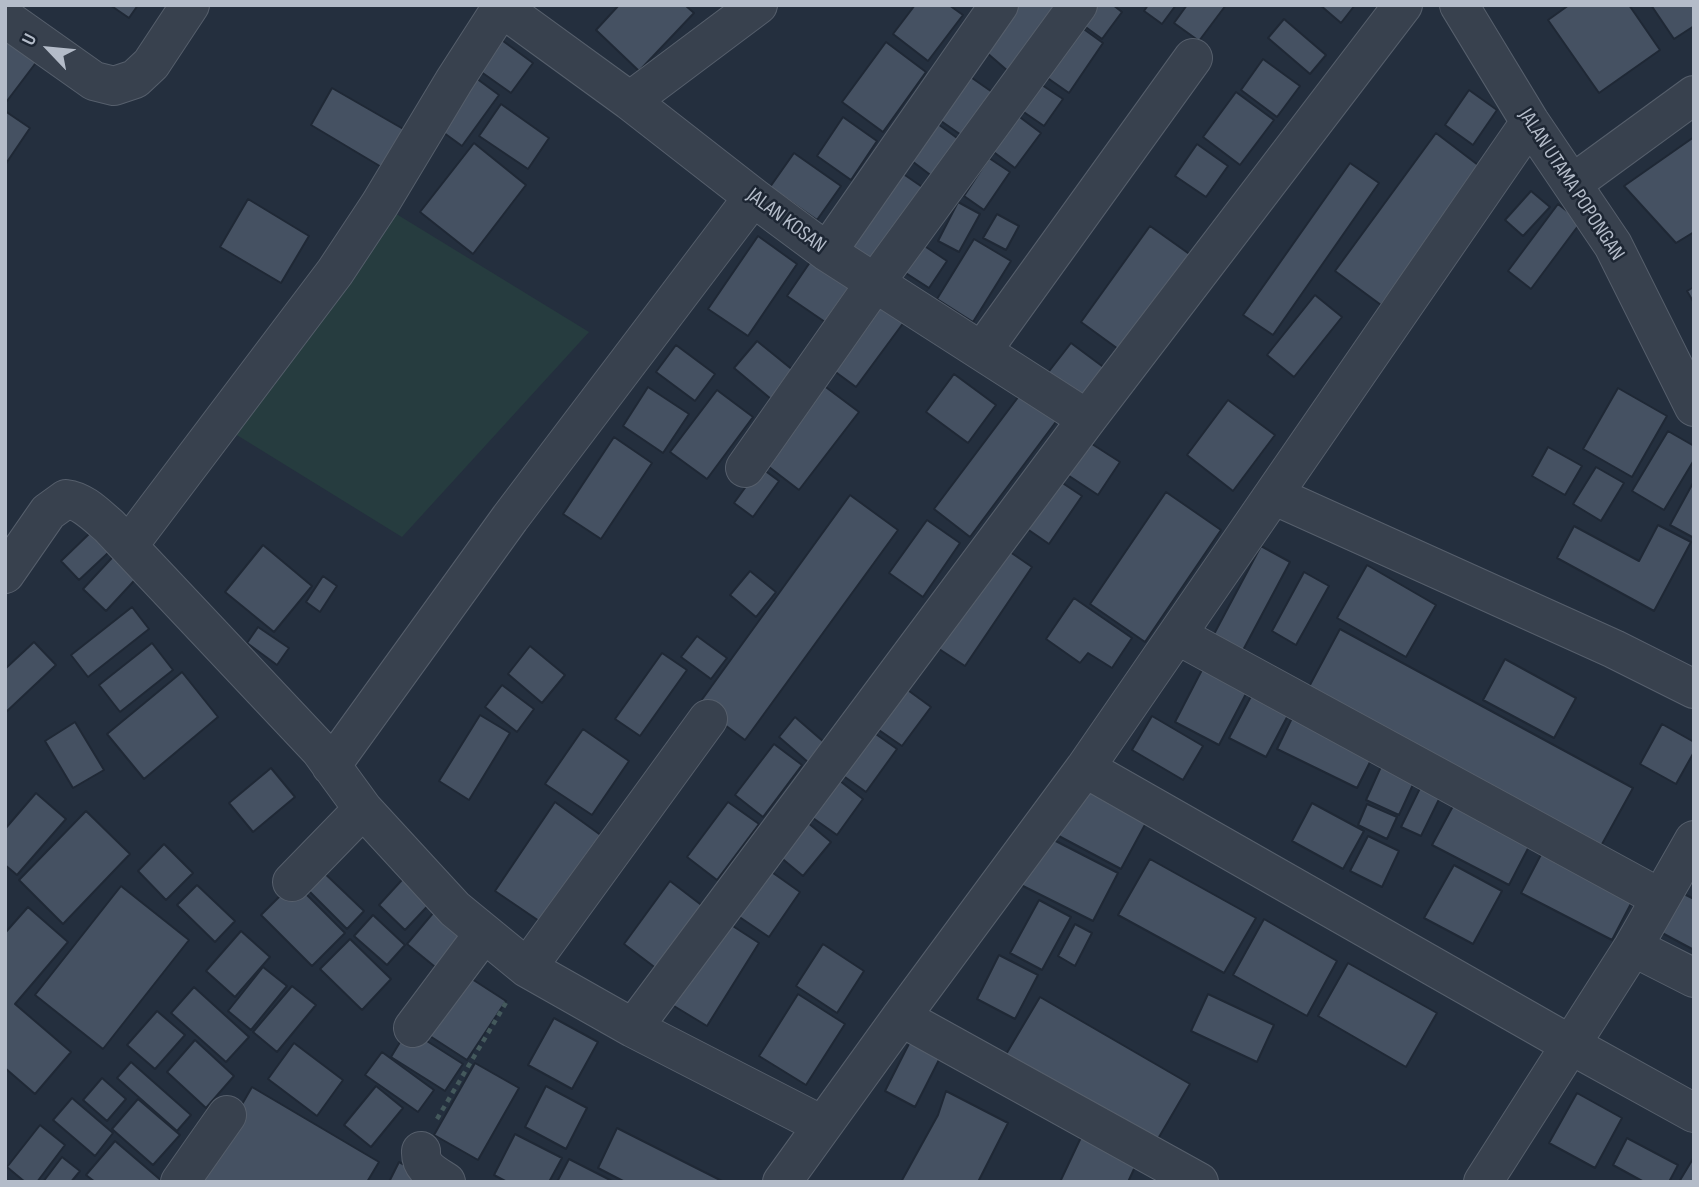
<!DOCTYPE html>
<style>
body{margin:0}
#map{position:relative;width:1699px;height:1187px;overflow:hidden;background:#242f3e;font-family:"Sofia Sans Condensed",sans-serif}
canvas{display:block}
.frame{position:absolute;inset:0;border:7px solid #b4bcc9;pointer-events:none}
.north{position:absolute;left:14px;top:14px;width:70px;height:70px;-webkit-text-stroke:5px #1d2633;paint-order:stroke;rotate:296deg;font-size:19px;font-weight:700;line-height:28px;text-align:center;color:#b4bcc9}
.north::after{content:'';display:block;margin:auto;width:24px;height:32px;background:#b4bcc9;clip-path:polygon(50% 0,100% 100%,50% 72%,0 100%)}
</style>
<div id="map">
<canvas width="1699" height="1187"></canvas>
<div class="frame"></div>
<div class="north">U</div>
</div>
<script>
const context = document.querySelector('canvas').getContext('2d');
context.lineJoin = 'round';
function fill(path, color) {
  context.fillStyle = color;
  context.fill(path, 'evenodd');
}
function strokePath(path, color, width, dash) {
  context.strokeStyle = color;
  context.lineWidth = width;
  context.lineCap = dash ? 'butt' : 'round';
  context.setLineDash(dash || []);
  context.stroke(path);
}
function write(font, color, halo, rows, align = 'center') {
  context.font = font + ' "Sofia Sans Condensed",sans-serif';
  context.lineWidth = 5;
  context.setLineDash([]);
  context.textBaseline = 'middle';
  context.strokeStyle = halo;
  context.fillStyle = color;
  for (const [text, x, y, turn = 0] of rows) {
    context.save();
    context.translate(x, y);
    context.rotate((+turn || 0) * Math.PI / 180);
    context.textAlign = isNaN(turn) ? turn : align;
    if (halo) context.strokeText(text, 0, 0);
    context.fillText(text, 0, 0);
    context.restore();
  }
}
const green = new Path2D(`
 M 380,204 L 589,332 L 402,537 L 219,424 Z`);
const building = new Path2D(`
 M 110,5 L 138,5 L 129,18 Z
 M 619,5 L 685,5 L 694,13 L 639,71 L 596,30 Z
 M 915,5 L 949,5 L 963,15 L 928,61 L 893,34 Z
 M 1012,5 L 1064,5 L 1009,72 L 979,46 Z
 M 1087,5 L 1113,5 L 1122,12 L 1102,39 L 1076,20 Z
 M 1148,5 L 1176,5 L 1162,24 L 1144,11 Z
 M 1187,5 L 1226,5 L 1199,41 L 1174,23 Z
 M 1320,5 L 1355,5 L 1341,23 Z
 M 1569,5 L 1629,5 L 1660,50 L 1599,93 L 1548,20 Z
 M 1651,5 L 1694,5 L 1694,26 L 1674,39 Z
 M 1284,19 L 1326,55 L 1310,74 L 1268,38 Z
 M 1074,22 L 1103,43 L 1069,93 L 1039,72 Z
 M 5,30 L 41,56 L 7,101 L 5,100 Z
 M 499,38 L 533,63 L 511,93 L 477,69 Z
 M 886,42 L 926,72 L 883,132 L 842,102 Z
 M 1263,59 L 1300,86 L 1277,117 L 1241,90 Z
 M 962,71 L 995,94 L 964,137 L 931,114 Z
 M 476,78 L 499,95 L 462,146 L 440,130 Z
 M 1033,79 L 1063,99 L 1044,126 L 1015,106 Z
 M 332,88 L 405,130 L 383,168 L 311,125 Z
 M 1469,90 L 1497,110 L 1473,145 L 1445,125 Z
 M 1236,92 L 1274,120 L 1240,165 L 1203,137 Z
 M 501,104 L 549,138 L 528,169 L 479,136 Z
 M 5,111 L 30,128 L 5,165 Z
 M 1013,112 L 1041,133 L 1015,168 L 987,147 Z
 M 843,117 L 877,141 L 851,180 L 817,156 Z
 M 931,119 L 968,146 L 941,183 L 904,155 Z
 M 1436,133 L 1482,168 L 1381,305 L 1335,271 Z
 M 1694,137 L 1694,232 L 1676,243 L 1624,186 Z
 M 474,143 L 526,185 L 473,254 L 420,212 Z
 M 1197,144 L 1228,166 L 1206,197 L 1175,176 Z
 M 794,153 L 841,186 L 817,220 L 770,187 Z
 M 989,158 L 1010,172 L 984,210 L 964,196 Z
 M 1350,163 L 1379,183 L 1273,335 L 1243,315 Z
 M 899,171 L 931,193 L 880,266 L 848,244 Z
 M 1531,191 L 1550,207 L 1523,236 L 1505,220 Z
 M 248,199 L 309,236 L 281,283 L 220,247 Z
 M 958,202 L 980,214 L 959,252 L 938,241 Z
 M 1558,204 L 1581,222 L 1531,289 L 1508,271 Z
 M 997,214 L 1019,226 L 1006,250 L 983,238 Z
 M 1150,226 L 1195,258 L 1125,354 L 1081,322 Z
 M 758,236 L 797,264 L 748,336 L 708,309 Z
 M 974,239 L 1011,261 L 973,322 L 937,299 Z
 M 917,241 L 947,261 L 929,288 L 898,268 Z
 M 817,252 L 855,279 L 825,322 L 787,296 Z
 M 1694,287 L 1694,303 L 1687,291 Z
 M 1315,295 L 1342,317 L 1294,377 L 1267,355 Z
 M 870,297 L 904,322 L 856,387 L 822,362 Z
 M 757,341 L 794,371 L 771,399 L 734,368 Z
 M 1071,343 L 1110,372 L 1083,409 L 1043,379 Z
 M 676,345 L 715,374 L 695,401 L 656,372 Z
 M 954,374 L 996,405 L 968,443 L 926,412 Z
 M 815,379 L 859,412 L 799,490 L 756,457 Z
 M 648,387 L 689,414 L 663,453 L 623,426 Z
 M 1618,388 L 1667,416 L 1632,477 L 1583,449 Z
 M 717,390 L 753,417 L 707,479 L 670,452 Z
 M 1022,392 L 1058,419 L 970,537 L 934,509 Z
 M 1228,400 L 1275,435 L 1233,491 L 1187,455 Z
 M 1668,431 L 1694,446 L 1694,460 L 1664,510 L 1632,491 Z
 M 1078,435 L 1120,462 L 1098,495 L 1057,468 Z
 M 614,437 L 652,463 L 601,539 L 563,514 Z
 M 1548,447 L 1582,466 L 1565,495 L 1532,476 Z
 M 760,467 L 779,481 L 753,517 L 734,503 Z
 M 1596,467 L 1624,483 L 1601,521 L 1573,504 Z
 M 1052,476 L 1082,496 L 1049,544 L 1020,524 Z
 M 1693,483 L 1694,483 L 1694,538 L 1670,525 Z
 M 1166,492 L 1221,530 L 1145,642 L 1090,604 Z
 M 850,495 L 898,530 L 745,740 L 698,705 Z
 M 927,520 L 960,543 L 923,597 L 889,573 Z
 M 1658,525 L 1691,542 L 1654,611 L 1557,558 L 1574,526 L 1639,561 Z
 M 90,533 L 109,552 L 79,580 L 61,561 Z
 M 997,543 L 1032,567 L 965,666 L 930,643 Z
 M 263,545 L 312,586 L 274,632 L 225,592 Z
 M 1261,546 L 1290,562 L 1242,652 L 1213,636 Z
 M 122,547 L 145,569 L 106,611 L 83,589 Z
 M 1367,565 L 1436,605 L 1406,657 L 1337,618 Z
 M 750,571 L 776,592 L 756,617 L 730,595 Z
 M 1304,572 L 1329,586 L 1296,645 L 1272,631 Z
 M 323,576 L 337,586 L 320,612 L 306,602 Z
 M 1074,598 L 1132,638 L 1112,668 L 1088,653 L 1080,663 L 1046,639 Z
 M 132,607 L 149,629 L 88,677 L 71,655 Z
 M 258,627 L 289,648 L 277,665 L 247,643 Z
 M 1340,629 L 1633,788 L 1596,855 L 1304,696 Z
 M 697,636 L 727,658 L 711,679 L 681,657 Z
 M 34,642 L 56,665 L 5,713 L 5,669 Z
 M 152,643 L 173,670 L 120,712 L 99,685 Z
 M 530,646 L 565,675 L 542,703 L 508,674 Z
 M 662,653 L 687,670 L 640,736 L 615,719 Z
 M 1505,659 L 1576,698 L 1554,738 L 1483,700 Z
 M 1204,666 L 1248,690 L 1219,745 L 1175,722 Z
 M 182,672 L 218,717 L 144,779 L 107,734 Z
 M 502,685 L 534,709 L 517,732 L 485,707 Z
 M 1257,685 L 1294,704 L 1266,757 L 1229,738 Z
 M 905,688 L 931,707 L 902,746 L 876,728 Z
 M 480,715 L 510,733 L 469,800 L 439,781 Z
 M 1152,716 L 1203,746 L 1183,780 L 1132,750 Z
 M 1293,716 L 1373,756 L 1357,788 L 1277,749 Z
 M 795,717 L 825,743 L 809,763 L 779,737 Z
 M 75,722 L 104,770 L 73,788 L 45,741 Z
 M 1662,724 L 1694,742 L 1694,752 L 1676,784 L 1640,764 Z
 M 866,727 L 897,749 L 866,792 L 835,770 Z
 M 583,729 L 629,761 L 592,815 L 545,784 Z
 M 774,744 L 802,765 L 763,817 L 735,795 Z
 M 1384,760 L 1417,776 L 1399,815 L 1366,800 Z
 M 271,768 L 295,797 L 253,832 L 229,803 Z
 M 830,773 L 863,799 L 837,835 L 803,811 Z
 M 1426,776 L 1446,785 L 1421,836 L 1401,827 Z
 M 1081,786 L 1147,821 L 1121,869 L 1055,834 Z
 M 36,793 L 66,819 L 17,875 L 5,865 L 5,829 Z
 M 1459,795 L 1535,835 L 1509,885 L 1432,845 Z
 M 555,802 L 602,836 L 542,923 L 495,891 Z
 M 728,802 L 759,824 L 717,880 L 687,857 Z
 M 1312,803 L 1364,831 L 1343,869 L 1292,841 Z
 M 1367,804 L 1397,817 L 1387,839 L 1358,825 Z
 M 86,811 L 130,854 L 63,924 L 19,880 Z
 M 801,817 L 831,842 L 803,876 L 773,851 Z
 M 1044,835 L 1118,873 L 1093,921 L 1019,884 Z
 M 1368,836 L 1399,851 L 1382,887 L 1350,871 Z
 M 164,844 L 193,873 L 166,900 L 138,871 Z
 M 1546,845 L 1637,892 L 1612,940 L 1521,893 Z
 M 1150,859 L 1256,918 L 1224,973 L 1118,915 Z
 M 1454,865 L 1502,891 L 1473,944 L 1424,918 Z
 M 318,867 L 364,911 L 347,929 L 302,884 Z
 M 766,868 L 800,892 L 769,937 L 735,914 Z
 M 411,870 L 438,895 L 405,930 L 379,905 Z
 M 670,881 L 704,907 L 657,969 L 624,944 Z
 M 294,882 L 345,933 L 312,966 L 261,915 Z
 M 197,885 L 235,921 L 215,942 L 177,905 Z
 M 121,886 L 189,940 L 103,1049 L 35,995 Z
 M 1672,888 L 1694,899 L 1694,950 L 1651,927 Z
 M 444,900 L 481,931 L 445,975 L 407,944 Z
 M 1039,900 L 1071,917 L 1042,970 L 1010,953 Z
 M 28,907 L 68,942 L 15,1004 L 71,1052 L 35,1094 L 5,1068 L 5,933 Z
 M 373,915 L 405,945 L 387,965 L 354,936 Z
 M 722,919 L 759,943 L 707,1026 L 669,1003 Z
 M 1264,919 L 1337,961 L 1307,1016 L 1233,975 Z
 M 1075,924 L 1092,933 L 1075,966 L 1058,956 Z
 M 241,931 L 270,957 L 235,997 L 206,971 Z
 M 350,939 L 391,979 L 362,1010 L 320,969 Z
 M 823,944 L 864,971 L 837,1013 L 796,986 Z
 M 999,955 L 1038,975 L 1015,1019 L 977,999 Z
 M 1348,963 L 1437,1013 L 1406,1067 L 1318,1016 Z
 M 263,967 L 287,986 L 251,1030 L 228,1011 Z
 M 458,970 L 506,1001 L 467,1060 L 419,1029 Z
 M 292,986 L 316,1005 L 277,1052 L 253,1032 Z
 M 194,987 L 249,1037 L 226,1062 L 171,1013 Z
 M 798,994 L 845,1024 L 806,1085 L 759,1056 Z
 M 1208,994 L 1274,1025 L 1257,1062 L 1191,1031 Z
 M 1040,997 L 1190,1084 L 1152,1149 L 1002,1061 Z
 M 157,1011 L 185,1035 L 155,1069 L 127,1045 Z
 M 554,1018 L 598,1042 L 572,1089 L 528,1065 Z
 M 408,1029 L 463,1064 L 445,1091 L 391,1057 Z
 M 916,1030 L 946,1046 L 915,1107 L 885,1091 Z
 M 195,1040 L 234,1076 L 206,1108 L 167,1072 Z
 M 294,1043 L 343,1080 L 317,1116 L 268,1079 Z
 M 382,1052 L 434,1090 L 418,1112 L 365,1075 Z
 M 131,1062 L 191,1115 L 177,1131 L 117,1078 Z
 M 475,1063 L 519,1088 L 478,1160 L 434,1135 Z
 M 102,1078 L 126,1099 L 107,1121 L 83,1100 Z
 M 376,1086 L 403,1108 L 371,1147 L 344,1125 Z
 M 546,1086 L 587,1108 L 566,1149 L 525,1127 Z
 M 252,1087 L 379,1162 L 367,1182 L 197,1182 Z
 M 946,1091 L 1008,1123 L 978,1182 L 901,1182 L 938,1115 Z
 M 1577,1093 L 1622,1118 L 1595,1168 L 1549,1143 Z
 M 72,1098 L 113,1133 L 95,1156 L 53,1120 Z
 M 138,1099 L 180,1135 L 153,1165 L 112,1129 Z
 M 40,1125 L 65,1145 L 37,1182 L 25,1182 L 7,1167 Z
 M 617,1128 L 724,1182 L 625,1182 L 598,1168 Z
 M 1085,1129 L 1140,1156 L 1128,1182 L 1060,1182 Z
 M 515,1134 L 562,1158 L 549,1182 L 507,1182 L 494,1175 Z
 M 1627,1138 L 1678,1165 L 1669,1182 L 1644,1182 L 1613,1165 Z
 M 115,1141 L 163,1182 L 95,1182 L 86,1175 Z
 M 62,1157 L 80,1171 L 71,1182 L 43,1182 Z
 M 1694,1157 L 1694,1182 L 1679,1182 Z
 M 569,1159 L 614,1182 L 557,1182 Z
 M 399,1162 L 437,1182 L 389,1182 Z`);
const path = new Path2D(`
 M 437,1119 L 507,1001`);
const minor = new Path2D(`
 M 498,5 L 630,101 L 753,197 L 827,252 L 1087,419
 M 1459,5 L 1530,122 L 1613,245 L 1694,407
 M 5,18 L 94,81 L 114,86 L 135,79 L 151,64 L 190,5
 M 630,101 L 758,5
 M 1572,184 L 1694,95
 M 827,252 L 999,5
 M 982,351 L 1193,58
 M 745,468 L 875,283 L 1078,5
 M 1273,495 L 1614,649 L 1694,689
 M 128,546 L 335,272 L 380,204 L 454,81 L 501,8
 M 5,574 L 48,512 L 66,499 C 83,501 96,515 109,526 L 320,750 L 363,809 L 455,909 L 527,968 L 633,1028 L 822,1125
 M 1177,635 L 1660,898
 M 331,766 L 510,518 L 753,197
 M 1085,768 L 1571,1045 L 1694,1113
 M 292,882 L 363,809
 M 1633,947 L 1694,978
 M 527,968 L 708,719
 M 901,1017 L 1199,1182
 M 413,1028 L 484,933
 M 633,1028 L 1087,419 L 1403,5
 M 421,1151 C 420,1168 434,1174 446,1182
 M 180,1182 L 227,1115
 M 782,1182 L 901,1017 L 1085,768 L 1530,122
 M 1483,1182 L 1633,947 L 1694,840`);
const streetNames = [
 ["JALAN UTAMA POPONGAN",1571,185,57],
 ["JALAN KOSAN",786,221,37]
];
fill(green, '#263c3f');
fill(building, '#455162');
strokePath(building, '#1f2835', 2);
strokePath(minor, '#565f6c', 40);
strokePath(path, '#44595c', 4.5, [5, 5]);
strokePath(minor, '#38414e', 38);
write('21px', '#b4bcc9', '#1d2633', streetNames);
</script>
